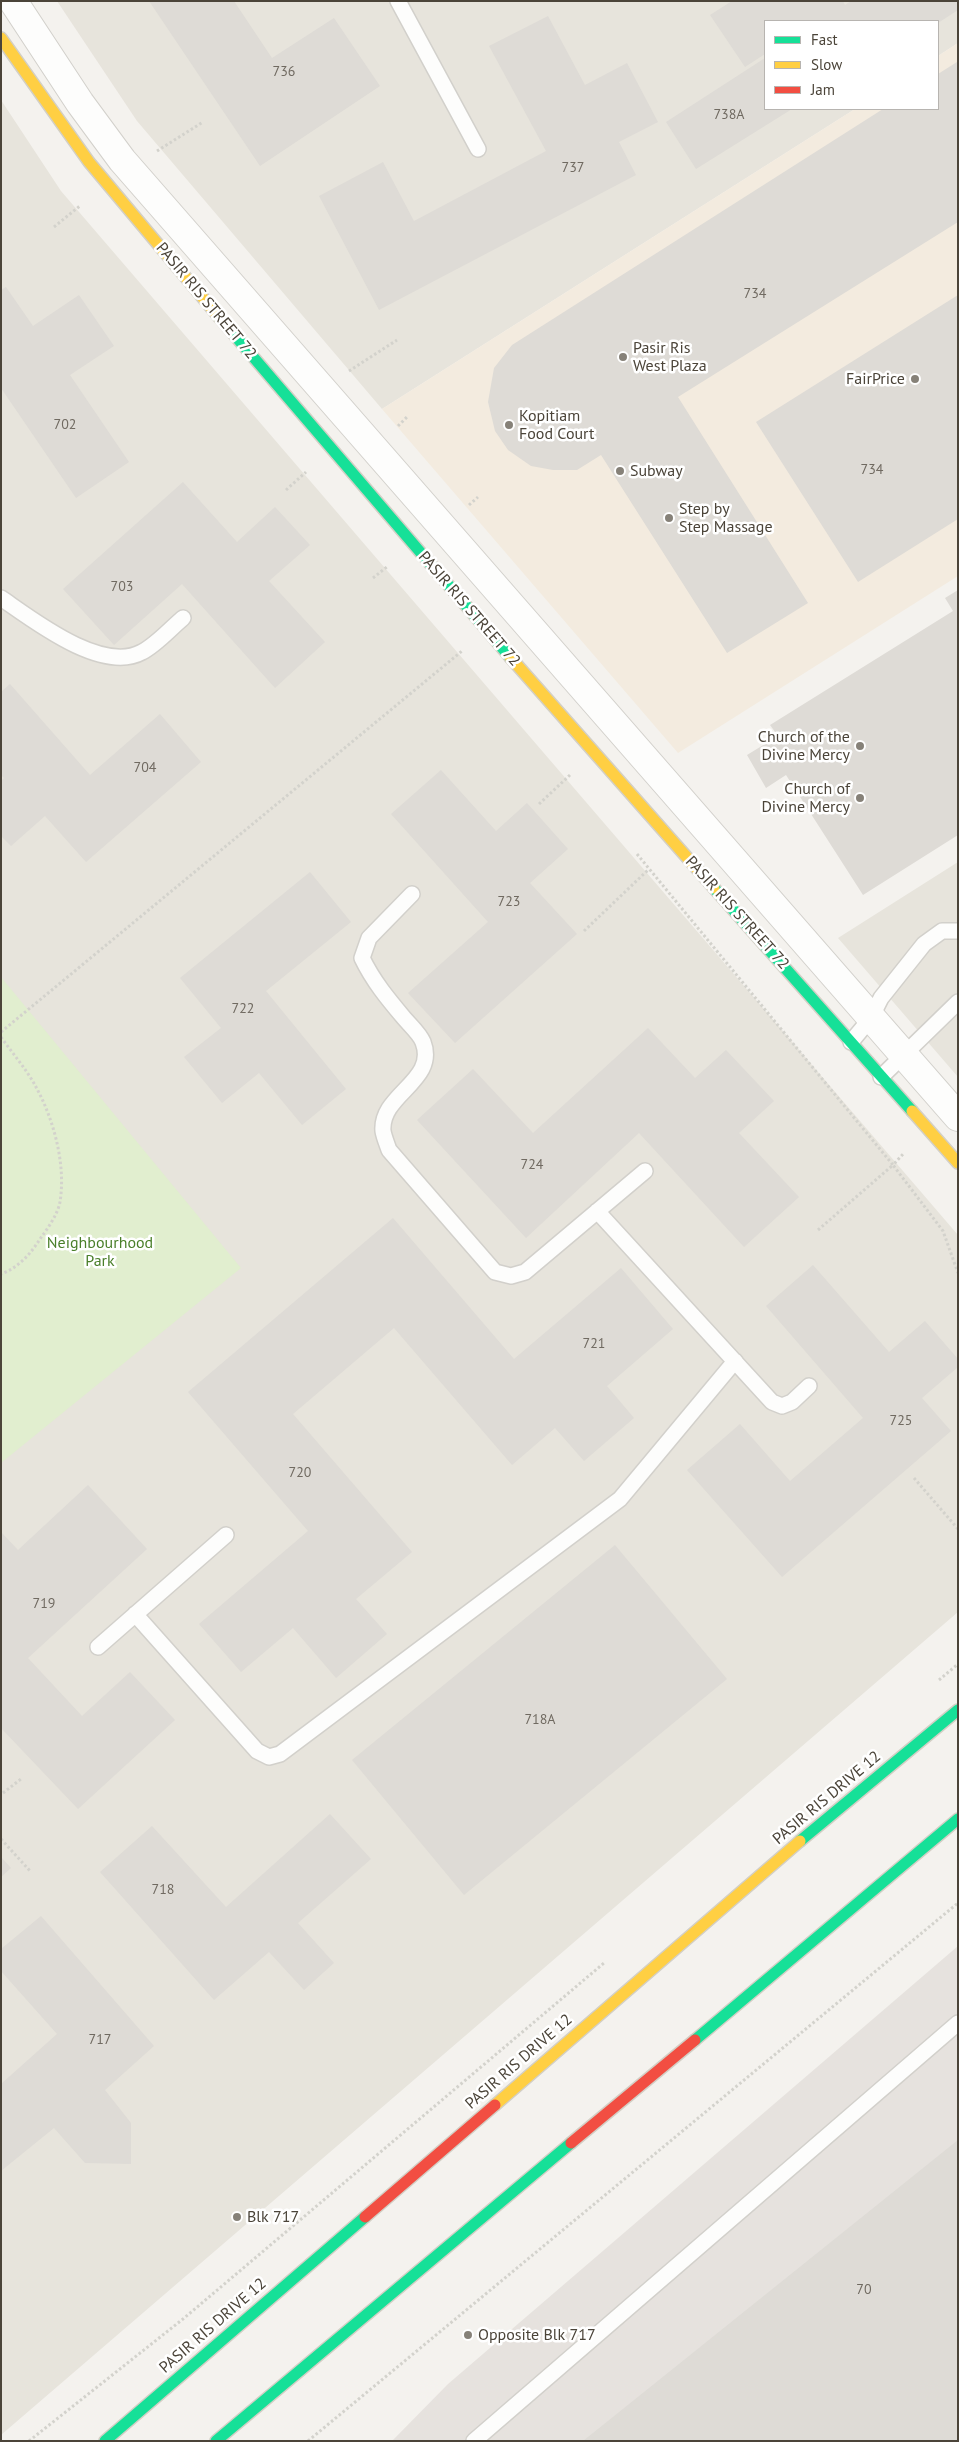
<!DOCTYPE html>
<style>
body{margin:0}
#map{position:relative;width:959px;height:2442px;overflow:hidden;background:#f4f2ee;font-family:"PT Sans",sans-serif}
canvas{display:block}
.frame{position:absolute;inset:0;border:2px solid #4b4439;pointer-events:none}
.legend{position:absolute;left:764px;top:20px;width:175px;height:90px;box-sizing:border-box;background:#fff;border:1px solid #b7b4b0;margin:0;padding:6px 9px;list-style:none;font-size:15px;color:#4b4439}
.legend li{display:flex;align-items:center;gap:10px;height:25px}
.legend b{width:25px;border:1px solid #b7b4b0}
</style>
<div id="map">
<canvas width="959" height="2442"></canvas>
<div class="frame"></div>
<ul class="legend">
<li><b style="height:6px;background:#16e098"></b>Fast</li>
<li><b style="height:6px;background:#ffcf43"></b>Slow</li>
<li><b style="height:6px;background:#f24e42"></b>Jam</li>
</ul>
</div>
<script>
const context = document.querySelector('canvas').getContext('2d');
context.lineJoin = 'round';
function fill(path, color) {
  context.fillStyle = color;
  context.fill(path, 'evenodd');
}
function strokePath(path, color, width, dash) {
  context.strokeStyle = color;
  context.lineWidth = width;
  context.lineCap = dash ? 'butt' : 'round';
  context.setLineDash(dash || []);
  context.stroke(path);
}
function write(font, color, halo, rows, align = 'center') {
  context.font = font + ' "PT Sans",sans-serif';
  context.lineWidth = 5;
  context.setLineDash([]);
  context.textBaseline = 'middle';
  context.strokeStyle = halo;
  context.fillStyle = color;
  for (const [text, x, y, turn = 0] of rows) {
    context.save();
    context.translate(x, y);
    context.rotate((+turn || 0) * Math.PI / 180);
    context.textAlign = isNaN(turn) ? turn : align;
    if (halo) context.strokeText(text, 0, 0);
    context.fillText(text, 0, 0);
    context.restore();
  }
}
const residential = new Path2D(`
 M 57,1 L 958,1 L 958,43 L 938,56 L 938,21 L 765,21 L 765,109 L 855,109 L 382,409 L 137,121 Z
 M 1,100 L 61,191 L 958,1235 L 958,1612 L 1,2435 Z
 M 958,862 L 958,1077 L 838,938 Z`);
const commercial = new Path2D(`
 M 958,43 L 958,576 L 678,753 L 382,409 L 855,109 L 938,109 L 938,56 Z`);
const industrial = new Path2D(`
 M 958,1946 L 958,2441 L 392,2441 L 448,2384 Z`);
const green = new Path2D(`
 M 1,977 L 241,1268 L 1,1463 Z`);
const building = new Path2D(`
 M 149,1 L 234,1 L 272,58 L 334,18 L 380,86 L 260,166 Z
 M 732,1 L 843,1 L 845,5 L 851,1 L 958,1 L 958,10 L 938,23 L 938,21 L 765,21 L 765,54 L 745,67 L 710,15 Z
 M 548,16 L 585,85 L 627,63 L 658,122 L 619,142 L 636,175 L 379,310 L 319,196 L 383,162 L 414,221 L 546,151 L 489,46 Z
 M 765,58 L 765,109 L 792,109 L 696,169 L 666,122 Z
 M 957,62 L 958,222 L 678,397 L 808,603 L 727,653 L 601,455 L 577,470 L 553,470 L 531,466 L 508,450 L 495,431 L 488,402 L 494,368 L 512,345 L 883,109 L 938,109 L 938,74 Z
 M 6,287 L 33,326 L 79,295 L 114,346 L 70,375 L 129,462 L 76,498 L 1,388 L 1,290 Z
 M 958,295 L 958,519 L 858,582 L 756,422 Z
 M 183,482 L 237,542 L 275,507 L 310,545 L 269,581 L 325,642 L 275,688 L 182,584 L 114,645 L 63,589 Z
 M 958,590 L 958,835 L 863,895 L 786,775 L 766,788 L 747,755 L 778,736 L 770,725 L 953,611 L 945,598 Z
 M 10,684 L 90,775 L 160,714 L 201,762 L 86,862 L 45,816 L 11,846 L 1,836 L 1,781 L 4,778 L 1,775 L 1,692 Z
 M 441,770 L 496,831 L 527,803 L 568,849 L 530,883 L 577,934 L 455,1043 L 408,993 L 488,922 L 391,814 Z
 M 310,872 L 351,922 L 266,991 L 346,1089 L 302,1125 L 259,1073 L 222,1103 L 184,1057 L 221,1028 L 180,978 Z
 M 648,1028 L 695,1078 L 726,1050 L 774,1101 L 739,1133 L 799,1197 L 744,1247 L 639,1133 L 526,1238 L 417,1120 L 473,1069 L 533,1133 Z
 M 393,1218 L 514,1359 L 621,1268 L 673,1329 L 607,1386 L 634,1418 L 584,1461 L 555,1428 L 512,1465 L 394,1328 L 293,1414 L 412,1552 L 356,1599 L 387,1634 L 336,1678 L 293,1628 L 241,1672 L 199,1624 L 308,1531 L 188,1392 Z
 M 813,1265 L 889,1352 L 925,1321 L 958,1359 L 958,1367 L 922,1398 L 951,1431 L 782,1577 L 687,1470 L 740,1424 L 790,1481 L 863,1418 L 766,1306 Z
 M 88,1485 L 147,1549 L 28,1658 L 82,1716 L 130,1672 L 175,1720 L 78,1809 L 1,1728 L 1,1532 L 18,1550 Z
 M 615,1545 L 727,1679 L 464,1895 L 352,1760 Z
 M 330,1814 L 371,1859 L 298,1923 L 334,1963 L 304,1990 L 269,1952 L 214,2000 L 100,1872 L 152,1826 L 226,1907 Z
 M 1,1857 L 11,1868 L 1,1877 Z
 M 41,1916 L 154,2046 L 105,2090 L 131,2123 L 131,2164 L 85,2163 L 54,2128 L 1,2171 L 1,2084 L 57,2034 L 1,1971 L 1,1949 Z
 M 958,2140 L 958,2441 L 583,2441 Z`);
const path = new Path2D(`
 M 157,151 L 203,122
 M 54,227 L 81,205
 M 349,371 L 397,340
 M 398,426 L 408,416
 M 286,490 L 306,472
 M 469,505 L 478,497
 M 373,578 L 388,566
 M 539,804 L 570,775
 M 637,854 L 893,1165 L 904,1153
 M 584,931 L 649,869
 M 1,1032 L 462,651
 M 1,1037 C 13,1054 27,1070 36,1087 C 54,1120 66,1165 60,1202 C 58,1213 49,1227 42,1236 C 32,1252 20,1267 1,1274
 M 818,1230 L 893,1165 L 943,1231 L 958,1273
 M 914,1478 L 958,1529
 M 939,1680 L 958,1664
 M 3,1793 L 21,1779
 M 1,1839 L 31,1872
 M 29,2441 L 183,2319 L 604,1963
 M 308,2441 L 958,1903`);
const lane = new Path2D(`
 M 398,1 L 478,149
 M 1,598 C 33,620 102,674 142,652 C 156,645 170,629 183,618
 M 412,894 L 369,938 L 362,958 C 373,981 388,999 404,1018 C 410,1025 420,1034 423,1042 C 438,1081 380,1094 383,1131 C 384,1137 387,1144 389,1150 L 495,1272 L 511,1276 L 525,1272 L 645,1171
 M 851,1042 L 871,1018 L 881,998 L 924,944 L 942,931 L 958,931
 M 881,1077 L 958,1002
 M 597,1211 L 772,1402 L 782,1406 L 792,1402 L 809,1386
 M 135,1614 L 257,1751 L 269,1757 L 280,1754 L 620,1499 L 735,1361
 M 98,1647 L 226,1535
 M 474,2441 L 958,2023`);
const street = new Path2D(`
 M 13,1 L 80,103 L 122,160 L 958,1117`);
const fast = new Path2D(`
 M 219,317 L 510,657
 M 714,888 L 912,1111
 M 800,1841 L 958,1710
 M 695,2040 L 958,1819
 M 105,2441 L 365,2217
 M 216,2441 L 571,2143`);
const slow = new Path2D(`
 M 1,38 L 89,162 L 219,317
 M 510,657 L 714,888
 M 912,1111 L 958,1163
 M 495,2105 L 800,1841`);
const jam = new Path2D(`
 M 571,2143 L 695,2040
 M 365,2217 L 495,2105`);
const markers = [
 [623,357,5,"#868178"],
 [915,379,5,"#868178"],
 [509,425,5,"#868178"],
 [620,471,5,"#868178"],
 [669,518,5,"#868178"],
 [860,746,5,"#868178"],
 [860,798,5,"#868178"],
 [237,2217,5,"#868178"],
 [468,2335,5,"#868178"]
];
const numberNames = [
 ["736",284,72],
 ["738A",729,115],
 ["737",573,168],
 ["734",755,294],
 ["702",65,425],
 ["734",872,470],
 ["703",122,587],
 ["704",145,768],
 ["723",509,902],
 ["722",243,1009],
 ["724",532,1165],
 ["721",594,1344],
 ["725",901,1421],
 ["720",300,1473],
 ["719",44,1604],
 ["718A",540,1720],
 ["718",163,1890],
 ["717",100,2040],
 ["70",864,2290]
];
const streetNames = [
 ["PASIR RIS STREET 72",206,301,50],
 ["PASIR RIS STREET 72",469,609,49],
 ["PASIR RIS STREET 72",737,913,48],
 ["PASIR RIS DRIVE 12",827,1798,-40],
 ["PASIR RIS DRIVE 12",519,2062,-41],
 ["PASIR RIS DRIVE 12",213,2326,-41]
];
const poiNames = [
 ["Pasir Ris",633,348],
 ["West Plaza",633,366],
 ["FairPrice",905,379,"right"],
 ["Kopitiam",519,416],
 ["Food Court",519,434],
 ["Subway",630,471],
 ["Step by",679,509],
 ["Step Massage",679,527],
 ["Church of the",850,737,"right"],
 ["Divine Mercy",850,755,"right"],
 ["Church of",850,789,"right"],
 ["Divine Mercy",850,807,"right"],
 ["Blk 717",247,2217],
 ["Opposite Blk 717",478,2335]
];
const parkNames = [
 ["Neighbourhood",100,1243],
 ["Park",100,1261]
];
fill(residential, '#e7e4dc');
fill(commercial, '#f3ebdf');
fill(industrial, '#e6e2de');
fill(green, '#e1eecf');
fill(building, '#dedbd6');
strokePath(lane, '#d2d0cb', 18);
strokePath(street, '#d2d0cb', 30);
strokePath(fast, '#d3cfc5', 14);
strokePath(slow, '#d3cfc5', 14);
strokePath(jam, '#d3cfc5', 14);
strokePath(path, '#d3d2cc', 3, [2.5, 2.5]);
strokePath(lane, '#fdfdfc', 15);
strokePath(street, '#fdfdfc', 28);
strokePath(fast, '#16e098', 11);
strokePath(slow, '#ffcf43', 11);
strokePath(jam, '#f24e42', 11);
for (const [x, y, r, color] of markers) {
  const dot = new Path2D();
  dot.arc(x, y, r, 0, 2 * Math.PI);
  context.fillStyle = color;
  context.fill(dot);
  strokePath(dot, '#fff', 2);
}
write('14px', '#706a61', null, numberNames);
write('16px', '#4b4439', '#fff', streetNames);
write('16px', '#4b4439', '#fff', poiNames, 'left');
write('16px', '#4a7f2a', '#fff', parkNames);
</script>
